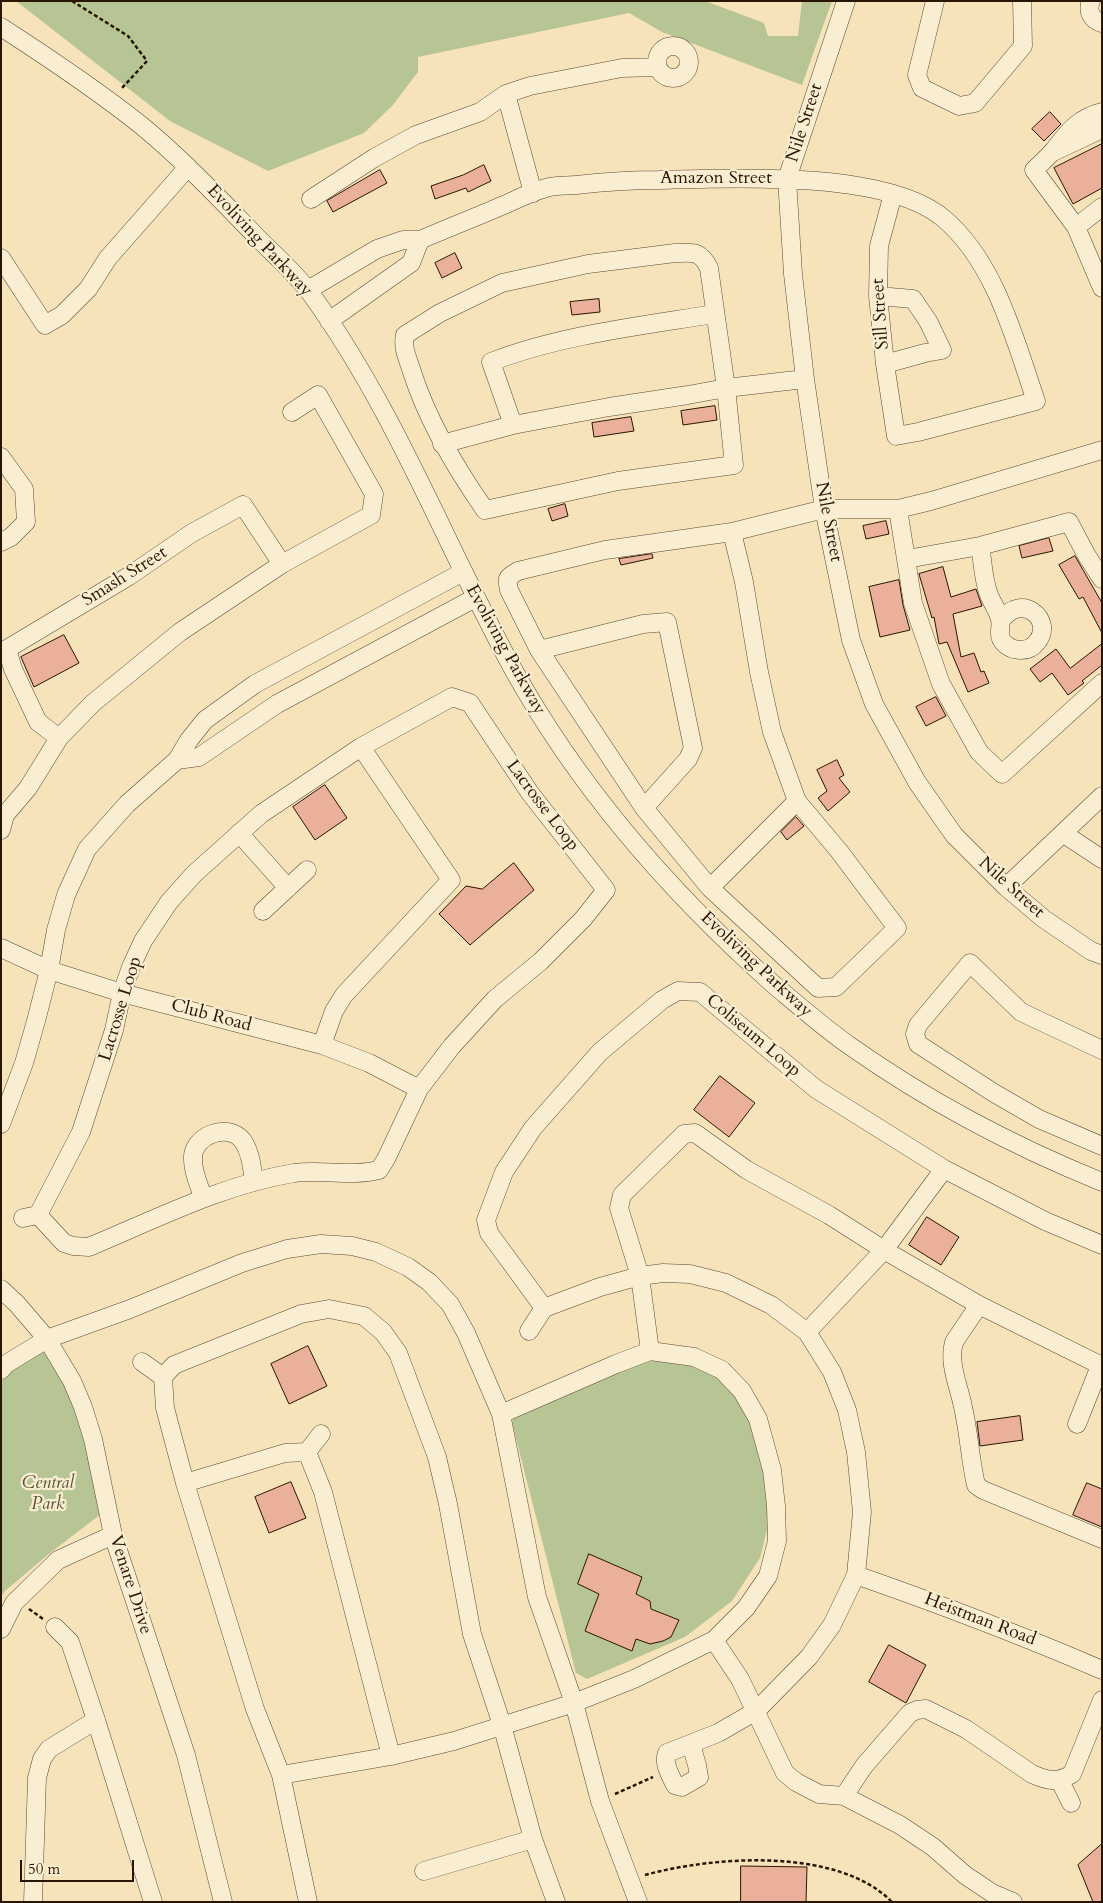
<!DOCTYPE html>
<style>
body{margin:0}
#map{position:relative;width:1103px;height:1903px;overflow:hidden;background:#f6e3b9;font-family:Cardo,serif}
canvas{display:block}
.frame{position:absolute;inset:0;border:2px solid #281502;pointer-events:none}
.scale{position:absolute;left:20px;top:1860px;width:114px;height:22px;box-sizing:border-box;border:2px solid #281502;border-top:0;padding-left:6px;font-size:15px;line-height:18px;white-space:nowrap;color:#281502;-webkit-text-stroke:4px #f9edd2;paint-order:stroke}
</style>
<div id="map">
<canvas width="1103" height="1903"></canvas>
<div class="frame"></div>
<div class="scale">50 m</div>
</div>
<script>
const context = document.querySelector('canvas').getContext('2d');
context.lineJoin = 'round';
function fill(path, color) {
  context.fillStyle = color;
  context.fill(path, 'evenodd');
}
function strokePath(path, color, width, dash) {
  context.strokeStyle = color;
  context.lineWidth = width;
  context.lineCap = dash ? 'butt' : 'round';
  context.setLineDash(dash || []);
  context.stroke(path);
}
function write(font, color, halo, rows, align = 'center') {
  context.font = font + ' Cardo,serif';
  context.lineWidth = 4.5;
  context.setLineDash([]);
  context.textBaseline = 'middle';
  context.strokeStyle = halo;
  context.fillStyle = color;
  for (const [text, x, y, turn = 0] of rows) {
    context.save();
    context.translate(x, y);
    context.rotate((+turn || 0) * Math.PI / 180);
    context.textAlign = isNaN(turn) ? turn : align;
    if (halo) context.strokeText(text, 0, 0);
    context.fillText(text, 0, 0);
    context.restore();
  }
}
const green = new Path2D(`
 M 16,1 L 705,1 L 764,23 L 768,36 L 798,36 L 802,1 L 832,1 L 802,85 L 662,32 L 629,13 L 418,57 L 418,72 L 392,106 L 364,133 L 268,171 L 170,121 Z
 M 46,1351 L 65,1381 L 85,1439 L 101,1514 L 50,1553 L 5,1591 L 1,1597 L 1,1381 L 32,1354 Z
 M 650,1355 L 694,1362 L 719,1375 L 756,1424 L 766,1464 L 769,1522 L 760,1558 L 732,1601 L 685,1637 L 587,1679 L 576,1673 L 512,1423 L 514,1415 Z`);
const building = new Path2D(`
 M 1050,112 L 1061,124 L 1044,141 L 1032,129 Z
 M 1102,144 L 1102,188 L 1073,204 L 1054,168 Z
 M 484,165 L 491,181 L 468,192 L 466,188 L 435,199 L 431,186 L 463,175 Z
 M 380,170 L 387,183 L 333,212 L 327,201 Z
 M 455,253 L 462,268 L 442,278 L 435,263 Z
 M 599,299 L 600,312 L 572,315 L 570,302 Z
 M 715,406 L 717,420 L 683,425 L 681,411 Z
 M 631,417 L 634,431 L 594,437 L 592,423 Z
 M 565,504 L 568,516 L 552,521 L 548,509 Z
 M 886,521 L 889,534 L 866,539 L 863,526 Z
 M 1049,538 L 1053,551 L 1022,558 L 1019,546 Z
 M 652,554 L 653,558 L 621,565 L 619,559 Z
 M 1075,556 L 1102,603 L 1102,633 L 1083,597 L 1079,599 L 1059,565 Z
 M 943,567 L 951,597 L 976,589 L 982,606 L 953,614 L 961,657 L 974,653 L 981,672 L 984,671 L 989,683 L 968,692 L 947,642 L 939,644 L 934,617 L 932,618 L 919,574 Z
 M 899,580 L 903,605 L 910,630 L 880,637 L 869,587 Z
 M 64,635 L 79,663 L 34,687 L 21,657 Z
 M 1102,644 L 1102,665 L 1082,681 L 1084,683 L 1068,695 L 1052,673 L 1040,682 L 1030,669 L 1056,649 L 1070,668 Z
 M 936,697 L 946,716 L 926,726 L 916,707 Z
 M 837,760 L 844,775 L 839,778 L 850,792 L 828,811 L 818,798 L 827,791 L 817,770 Z
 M 325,785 L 347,818 L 315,840 L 293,807 Z
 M 796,817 L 804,826 L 787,840 L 781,832 Z
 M 514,863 L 534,890 L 470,945 L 439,914 L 466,886 L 482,889 Z
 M 720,1076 L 755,1103 L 729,1137 L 694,1110 Z
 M 927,1217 L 959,1237 L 941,1265 L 909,1245 Z
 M 308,1346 L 327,1386 L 289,1404 L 271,1364 Z
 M 1020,1416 L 1023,1440 L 980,1446 L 977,1422 Z
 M 291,1482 L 306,1518 L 269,1533 L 255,1497 Z
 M 1087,1483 L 1102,1489 L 1102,1527 L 1073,1515 Z
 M 589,1554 L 642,1577 L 636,1594 L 650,1601 L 651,1609 L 679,1620 L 671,1637 L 663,1641 L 650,1644 L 636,1639 L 632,1651 L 585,1631 L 599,1594 L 578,1584 Z
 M 889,1645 L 926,1665 L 906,1703 L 869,1682 Z
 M 1102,1844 L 1102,1902 L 1093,1902 L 1078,1865 Z
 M 741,1866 L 807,1867 L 806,1902 L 741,1902 Z`);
const path = new Path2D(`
 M 72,1 L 128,36 L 147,61 L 121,89
 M 29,1609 L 43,1619
 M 615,1794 L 653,1777
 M 645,1875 C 714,1856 838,1847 892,1902`);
const minor = new Path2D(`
 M 846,1 L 787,179 L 793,274 L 805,379 L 824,509 L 851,640 L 874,704 L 917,782 L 954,835 L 1006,887 L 1044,919 L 1091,951 L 1102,955
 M 935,1 L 917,75 L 922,88 L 959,106 L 975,103 L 1023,46 L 1022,1
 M 1091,1 C 1087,11 1091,20 1102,23
 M 1,27 C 49,58 97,90 142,126 C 182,159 218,197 254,234 C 273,254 295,272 311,294 C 395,410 445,544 513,669 C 579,788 672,894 773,984 C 798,1005 823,1027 850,1046 C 928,1101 1013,1146 1102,1182
 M657 62a16 16 0 1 1 32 0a16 16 0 1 1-32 0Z
 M 506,94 L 533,193
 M 1102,112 C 1078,118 1068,132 1054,150 C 1048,157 1040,164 1034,170 L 1076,227 L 1102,288
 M 1053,152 L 1102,129
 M 311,199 L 374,158 L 416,135 L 480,112 L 506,94 L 530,86 L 622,68 L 658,67
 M 1076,227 L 1102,207
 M 675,253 C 693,253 700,250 709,268 L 726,388 L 734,465 L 618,481 L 485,510 C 455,467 428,422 412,372 C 408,359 402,348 405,335 L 440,313 L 502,283 L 588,264 Z
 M 1,258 L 45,325 L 62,315 L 88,289 L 108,258 L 188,167
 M 308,290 L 377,249 L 403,240 L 420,240 C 448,228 476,217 504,205 C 517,199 531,192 546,188 C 555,185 566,186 576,185 C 603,182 631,180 659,180 C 732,178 885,170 943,218 C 995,261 1015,340 1036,401 L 918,432 L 896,436 L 885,364 L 878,296 L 879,246 L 893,194
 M 878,296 L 913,299 L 928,321 L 942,350 L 925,353 L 885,364
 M 329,321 L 411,263 L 420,240
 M 513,425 L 491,362 C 560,335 641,326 714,314
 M 442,444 L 513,425 L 609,407 L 688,395 L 726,388 L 805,379
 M 1,457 L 24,489 L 26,522 L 11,537 L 1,542
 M 243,505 L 282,564
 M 898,509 L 913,603 L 941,684 L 979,752 L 1002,774 L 1102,683
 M 732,532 L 744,582 L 759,672 L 772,732 L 797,801 L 839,851 L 897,928 L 836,987 L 818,988 L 710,888 L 644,808 L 539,650 L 509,590 C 506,577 507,578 518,571 L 605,550 L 732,532 L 824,509 L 898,509 L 931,501 L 1102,450
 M 980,546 C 983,562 983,580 989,595 C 992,603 999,612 1000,620 C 1002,626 998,632 1001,639 C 1009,652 1028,654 1037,642 C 1055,620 1021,591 1001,621
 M 907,559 L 980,546 L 1069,522 L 1087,556 L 1102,579
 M 7,649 L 129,576 L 192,533 L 243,505
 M 7,649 L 13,669 L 38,722 L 59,738
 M 539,650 L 643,624 L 667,622 L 693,748 L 688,759 L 644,808
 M 452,697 L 470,703 L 530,793 L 606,890 L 583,919 L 541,961 L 495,999 L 452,1046 L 419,1089 L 386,1159 L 379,1170 C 351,1177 322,1169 294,1173 C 222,1185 156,1219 89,1247 L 73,1246 L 64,1243 L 38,1215 L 81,1132 L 114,1030 L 122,993 L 131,967 L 143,941 L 169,902 L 194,874 L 261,814 L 361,747 Z
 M 177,760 L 199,757 L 277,704 L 475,598
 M 1,830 L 5,815 L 28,788 L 59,738 L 93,703 L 180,632 L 282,564 L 371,515 L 374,494 L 318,395 L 292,412
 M 239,833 L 288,888
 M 1064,834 L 1102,859
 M 1006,887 L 1102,796
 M 710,888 L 797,801
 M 263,911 L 307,870
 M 1,948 L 49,970 L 122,993 L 322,1045 L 369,1063 L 419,1089
 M 322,1045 L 334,1011 L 344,995 L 451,880 L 361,747
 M 1102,1050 L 1021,1012 L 970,963 L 918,1025 L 915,1034 L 918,1044 L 994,1093 L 1039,1119 L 1102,1146
 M 1,1124 L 24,1063 L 36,1021 L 49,970 L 56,930 L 66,895 L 87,849 L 127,804 L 177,760 L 189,740 L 205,720 L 255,684 L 463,572
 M 203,1197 C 199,1185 193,1173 193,1160 C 191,1136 228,1121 243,1141 C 251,1153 252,1168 254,1182
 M 23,1218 L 38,1215
 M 1,1289 L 17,1304 L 47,1339 L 72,1381 L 83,1407 L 93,1439 L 113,1535 L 186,1755 L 223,1902
 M 979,1305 L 954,1342 C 948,1364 959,1386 963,1407 C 969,1433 970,1459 976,1485 L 983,1490 L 1102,1539
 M 544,1308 L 489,1233 L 486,1220 L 504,1172 L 533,1128 L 600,1052 L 662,1000 L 678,991 L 700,992 L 816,1089 L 944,1169 L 1045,1221 L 1102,1245
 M 529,1331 L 544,1308 L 600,1287 L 640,1276 L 663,1273 L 690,1274 L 726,1283 L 771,1305 L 807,1332 L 832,1372 L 847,1410 L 856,1452 L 862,1512 L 856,1575 L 832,1625 L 809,1657 L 756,1711 L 718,1733 L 667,1753 C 663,1764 670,1774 675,1785 L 682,1787 L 699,1777 L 697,1765 L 691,1744
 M 807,1332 L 884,1250 L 944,1169
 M 650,1351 L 640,1276 L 619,1208 L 622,1195 L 684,1134 L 695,1133 L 747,1170 L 829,1215 L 884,1250 L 979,1305 L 1102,1366
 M 142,1362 L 163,1377
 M 1,1370 L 6,1364 L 47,1339 L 130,1309 L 242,1263 L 287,1249 L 321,1244 L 352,1246 L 376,1252 L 408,1267 L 429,1282 L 450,1304 L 466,1333 L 501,1414 L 537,1597 L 574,1703 L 600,1801 L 638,1902
 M 1077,1424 L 1100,1366
 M 307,1452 L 321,1434
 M 185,1483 L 285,1453 L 307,1452 L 323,1492 L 391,1756
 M 856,1575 C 939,1604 1021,1635 1102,1670
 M 55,1627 L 70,1642 L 96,1720 L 153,1902
 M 1,1629 L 14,1603 L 58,1560 L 113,1535
 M 714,1640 L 740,1679 L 785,1773 L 796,1782 L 819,1794 L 844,1796 L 900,1825 L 933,1847 L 965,1875 L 992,1893 L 1013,1902
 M 281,1775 L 391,1756 L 454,1741 L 574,1703 L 634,1679 L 714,1640 L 746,1608 L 768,1576 L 777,1541 L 776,1506 L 772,1470 L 758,1419 L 742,1391 L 722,1370 L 694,1357 L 650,1351 L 616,1364 L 501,1414
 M 1060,1781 L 1071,1803
 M 844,1796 L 864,1766 L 910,1713 L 917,1710 L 926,1709 L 966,1729 L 1032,1774 C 1048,1781 1056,1783 1072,1774 L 1102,1700
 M 424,1871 L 533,1839
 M 33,1902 L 37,1778 L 42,1759 L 49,1749 L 96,1720
 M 308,1902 L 281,1775 L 255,1709 L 185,1483 L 165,1408 L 163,1377 L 174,1365 L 301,1314 L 329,1309 L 364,1316 L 383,1332 L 398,1353 L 437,1457 L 448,1504 L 472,1634 L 502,1725 L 533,1839 L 556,1902`);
const streetNames = [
 ["Nile Street",805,123,-72],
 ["Amazon Street",716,179],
 ["Evoliving Parkway",259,241,47],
 ["Sill Street",881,314,-94],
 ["Nile Street",828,522,79],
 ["Smash Street",125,577,-32],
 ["Evoliving Parkway",505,650,61],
 ["Lacrosse Loop",542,806,53],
 ["Nile Street",1011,888,42],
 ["Evoliving Parkway",756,965,43],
 ["Lacrosse Loop",121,1009,-73],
 ["Club Road",211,1016,15],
 ["Coliseum Loop",753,1036,40],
 ["Venare Drive",130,1585,72],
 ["Heistman Road",980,1620,21]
];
const parkNames = [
 ["Central",48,1484],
 ["Park",48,1505]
];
fill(green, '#b7c594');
fill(building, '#ebb09a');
strokePath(building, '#281502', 1);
strokePath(minor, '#5c4830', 19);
strokePath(path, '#281502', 2.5, [4, 2.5]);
strokePath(minor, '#f9edd2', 18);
write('18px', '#281502', '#f9edd2', streetNames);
write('italic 18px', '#5a5335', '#f9edd2', parkNames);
</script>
